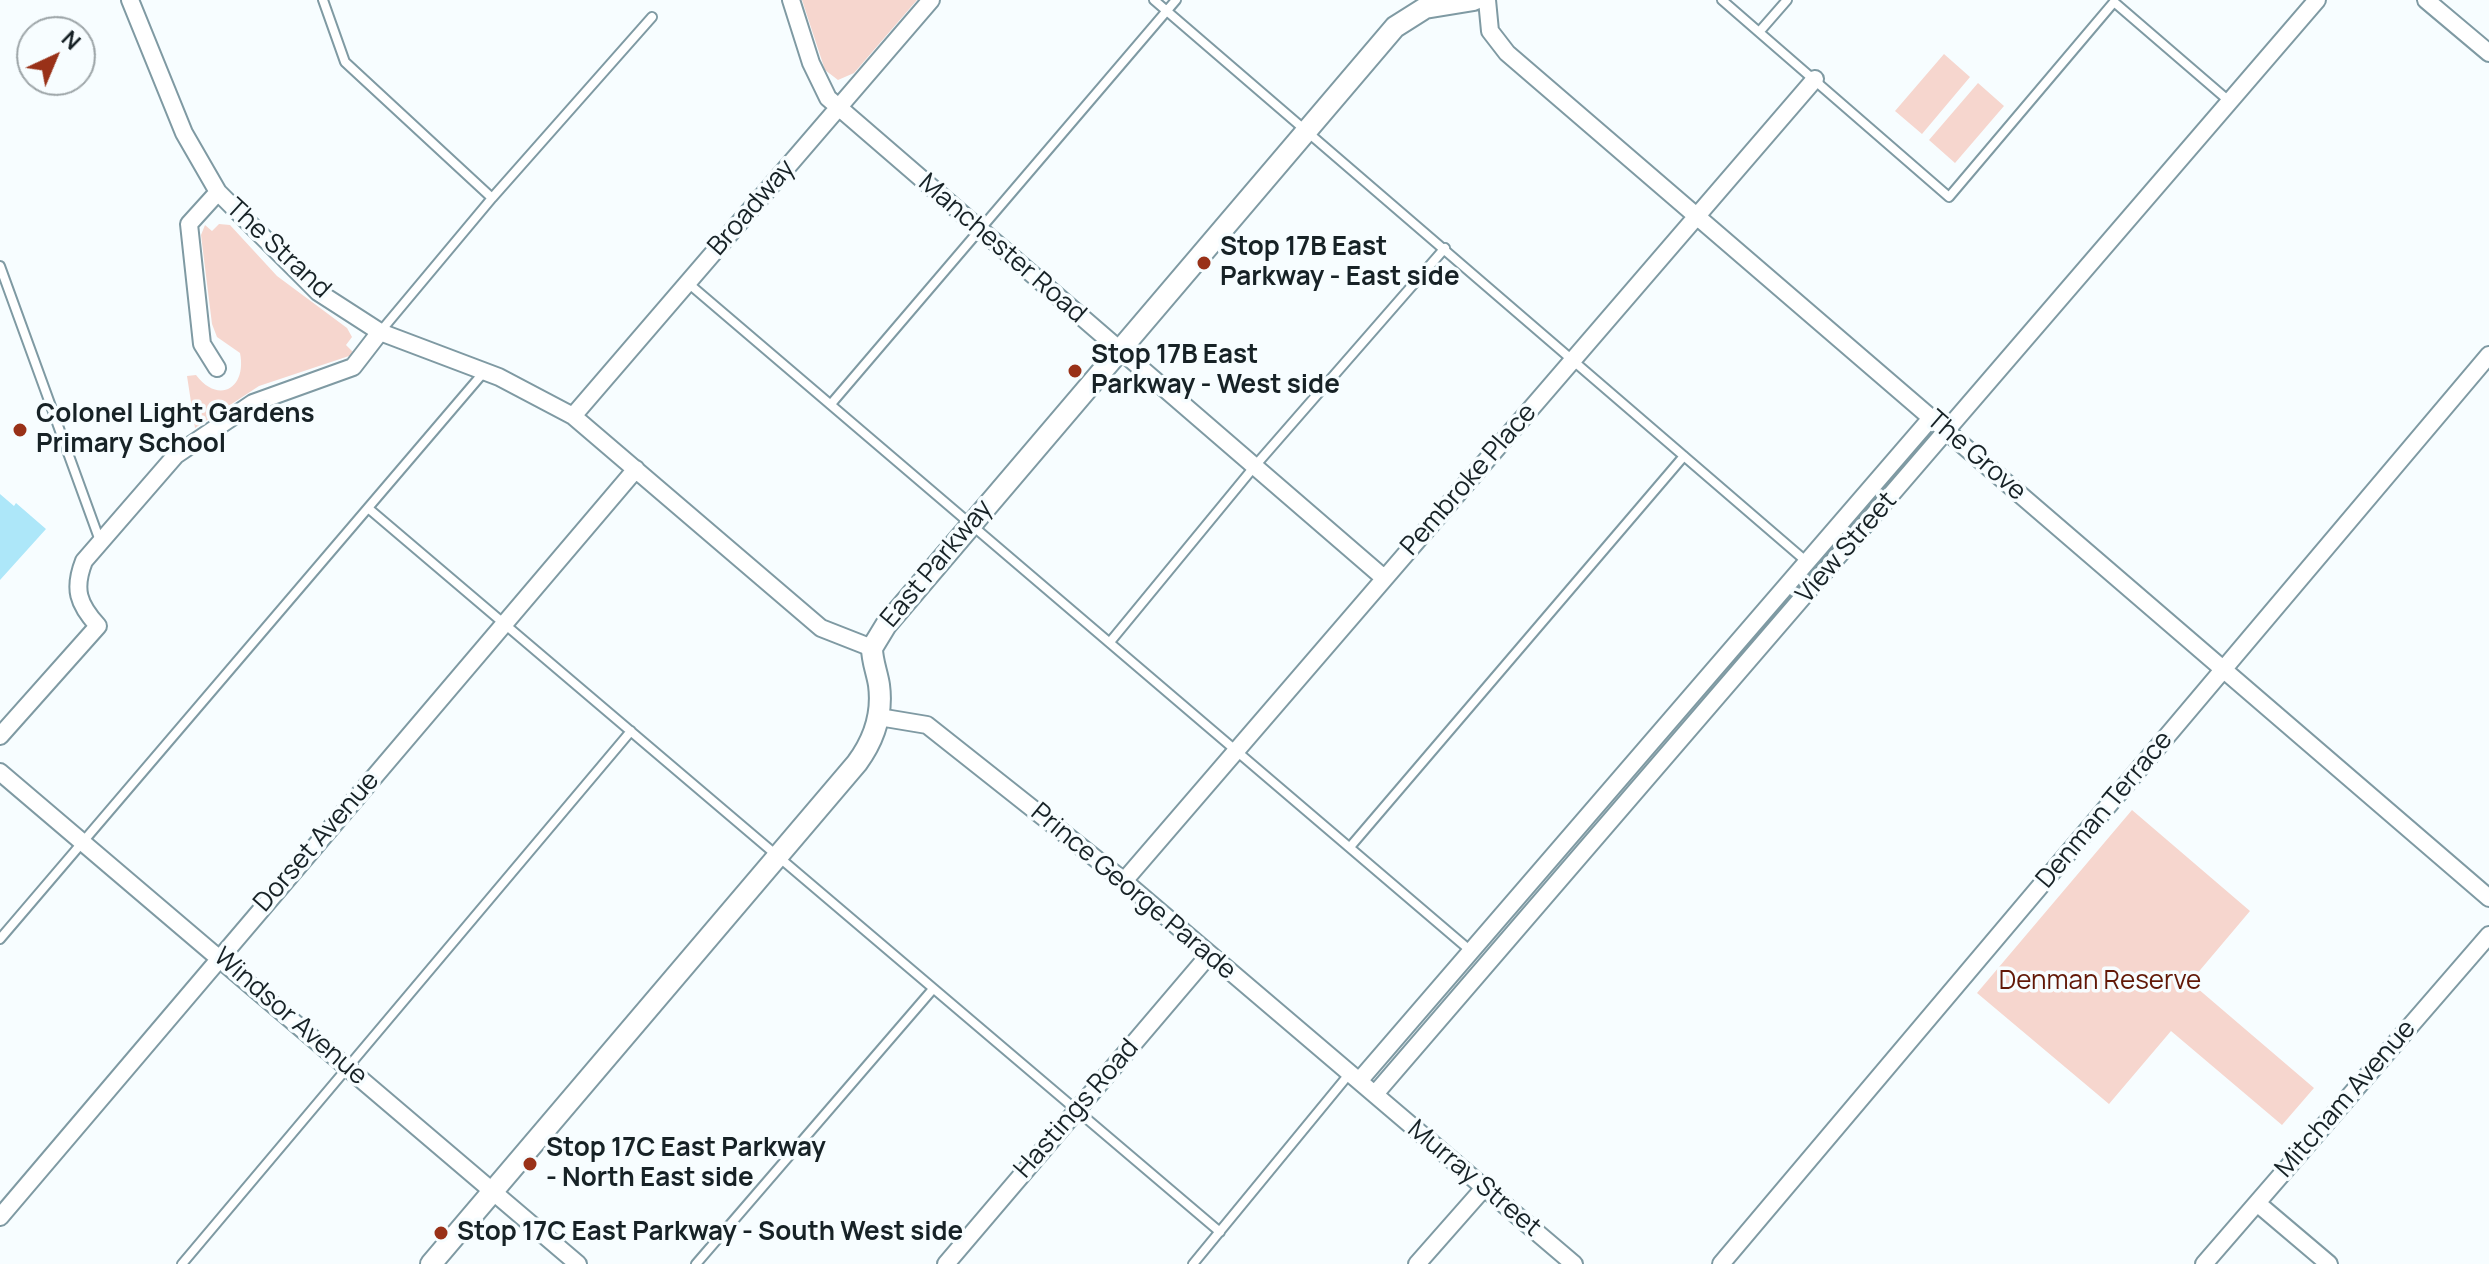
<!DOCTYPE html>
<style>
body{margin:0}
#map{position:relative;width:2489px;height:1264px;overflow:hidden;background:#f7fdff;font-family:Manrope,sans-serif}
canvas{display:block}
.north{position:absolute;left:16px;top:16px;width:80px;height:80px;box-sizing:border-box;background:#f7fdff;border:2px solid #9da5a8;border-radius:50%;rotate:44deg;font-size:22px;font-weight:700;line-height:32px;text-align:center;color:#172226}
.north::after{content:'';display:block;margin:auto;width:28px;height:36px;background:#993118;clip-path:polygon(50% 0,100% 100%,50% 72%,0 100%)}
</style>
<div id="map">
<canvas width="2489" height="1264"></canvas>
<div class="north">N</div>
</div>
<script>
const context = document.querySelector('canvas').getContext('2d');
context.lineJoin = 'round';
function fill(path, color) {
  context.fillStyle = color;
  context.fill(path, 'evenodd');
}
function strokePath(path, color, width, dash) {
  context.strokeStyle = color;
  context.lineWidth = width;
  context.lineCap = dash ? 'butt' : 'round';
  context.setLineDash(dash || []);
  context.stroke(path);
}
function write(font, color, halo, rows, align = 'center') {
  context.font = font + ' Manrope,sans-serif';
  context.lineWidth = 7;
  context.setLineDash([]);
  context.textBaseline = 'middle';
  context.strokeStyle = halo;
  context.fillStyle = color;
  for (const [text, x, y, turn = 0] of rows) {
    context.save();
    context.translate(x, y);
    context.rotate((+turn || 0) * Math.PI / 180);
    context.textAlign = isNaN(turn) ? turn : align;
    if (halo) context.strokeText(text, 0, 0);
    context.fillText(text, 0, 0);
    context.restore();
  }
}
const green = new Path2D(`
 M 802,0 L 917,0 L 854,73 L 838,80 L 825,70 Z
 M 1944,54 L 1970,77 L 1922,134 L 1895,111 Z
 M 1978,83 L 2004,106 L 1955,163 L 1929,140 Z
 M 219,224 L 230,225 L 277,276 L 347,328 L 352,337 L 346,345 L 355,354 L 259,386 L 195,428 L 187,376 L 196,375 C 219,405 247,388 240,353 L 217,337 L 212,324 L 201,235 L 205,225 L 212,231 Z
 M 2132,810 L 2250,911 L 2190,982 L 2314,1088 L 2282,1125 L 2171,1031 L 2109,1104 L 1977,993 Z`);
const building = new Path2D(`
 M 0,494 L 14,506 L 16,503 L 46,529 L 0,580 Z`);
const service = new Path2D(`
 M 323,0 L 345,62 L 492,198
 M 1154,0 L 1807,562
 M 1722,0 L 1949,197 L 2114,2 L 2229,101
 M 1760,31 L 1787,0
 M 0,266 L 100,541
 M 688,283 L 1472,952
 M 380,332 L 492,198 L 652,17
 M 831,404 L 1176,0
 M 368,508 L 1220,1232
 M 1110,642 L 1254,467 L 1445,248
 M 1350,847 L 1684,456
 M 0,939 L 484,372
 M 182,1264 L 631,731
 M 696,1264 L 933,989
 M 1193,1264 L 1350,1073`);
const minor = new Path2D(`
 M 130,0 L 184,133 L 218,192 L 318,292 L 380,332 L 499,377 L 573,416 L 821,628 L 872,648
 M 791,0 L 811,63 L 828,98 L 1384,578
 M 1487,0 L 1490,31 L 1507,53 L 2489,898
 M 2426,0 L 2489,53
 M 217,368 L 202,344 L 189,224 L 218,192
 M 573,416 L 931,0
 M 879,717 L 927,725 L 1124,881 L 1574,1264
 M 0,736 L 98,626 C 78,604 73,589 84,561 L 176,455 L 253,403 L 353,367 L 380,332
 M 0,772 L 578,1264
 M 1124,881 L 1815,79
 M 1359,1081 L 1932,417
 M 1375,1094 L 2317,0
 M 2257,1203 L 2329,1264
 M 0,1217 L 636,469
 M 946,1264 L 1209,955
 M 1417,1264 L 1484,1188
 M 1721,1264 L 2489,355
 M 2204,1264 L 2489,935`);
const tertiary = new Path2D(`
 M 431,1264 L 857,763 C 874,740 883,715 879,685 C 877,672 872,661 872,648 L 886,625 L 1395,27 L 1425,8 L 1474,0`);
const markers = [
 [1204,263,8,"#993118"],
 [1075,371,8,"#993118"],
 [20,430,8,"#993118"],
 [530,1164,8,"#993118"],
 [441,1233,8,"#993118"]
];
const streetNames = [
 ["Broadway",752,208,-49],
 ["The Strand",278,249,43],
 ["Manchester Road",1002,249,41],
 ["The Grove",1976,456,41],
 ["Pembroke Place",1469,480,-49],
 ["View Street",1847,548,-49],
 ["East Parkway",937,564,-50],
 ["Denman Terrace",2105,810,-50],
 ["Dorset Avenue",317,842,-49],
 ["Prince George Parade",1133,892,40],
 ["Windsor Avenue",290,1017,41],
 ["Mitcham Avenue",2346,1099,-49],
 ["Hastings Road",1077,1109,-49],
 ["Murray Street",1474,1179,40]
];
const poiNames = [
 ["Stop 17B East",1220,248],
 ["Parkway - East side",1220,278],
 ["Stop 17B East",1091,356],
 ["Parkway - West side",1091,386],
 ["Colonel Light Gardens",36,415],
 ["Primary School",36,445],
 ["Stop 17C East Parkway",546,1149],
 ["- North East side",546,1179],
 ["Stop 17C East Parkway - South West side",457,1233]
];
const parkNames = [
 ["Denman Reserve",2100,982]
];
fill(green, '#f6d6ce');
fill(building, '#ade7f9');
strokePath(service, '#7f9aa3', 12);
strokePath(minor, '#7f9aa3', 20);
strokePath(tertiary, '#7f9aa3', 24);
strokePath(service, '#fff', 8);
strokePath(minor, '#fff', 16);
strokePath(tertiary, '#fff', 20);
for (const [x, y, r, color] of markers) {
  const dot = new Path2D();
  dot.arc(x, y, r, 0, 2 * Math.PI);
  context.fillStyle = color;
  context.fill(dot);
  strokePath(dot, '#f7fdff', 3);
}
write('26px', '#172226', '#f7fdff', streetNames);
write('bold 26px', '#172226', '#f7fdff', poiNames, 'left');
write('26px', '#621807', '#f7fdff', parkNames);
</script>
